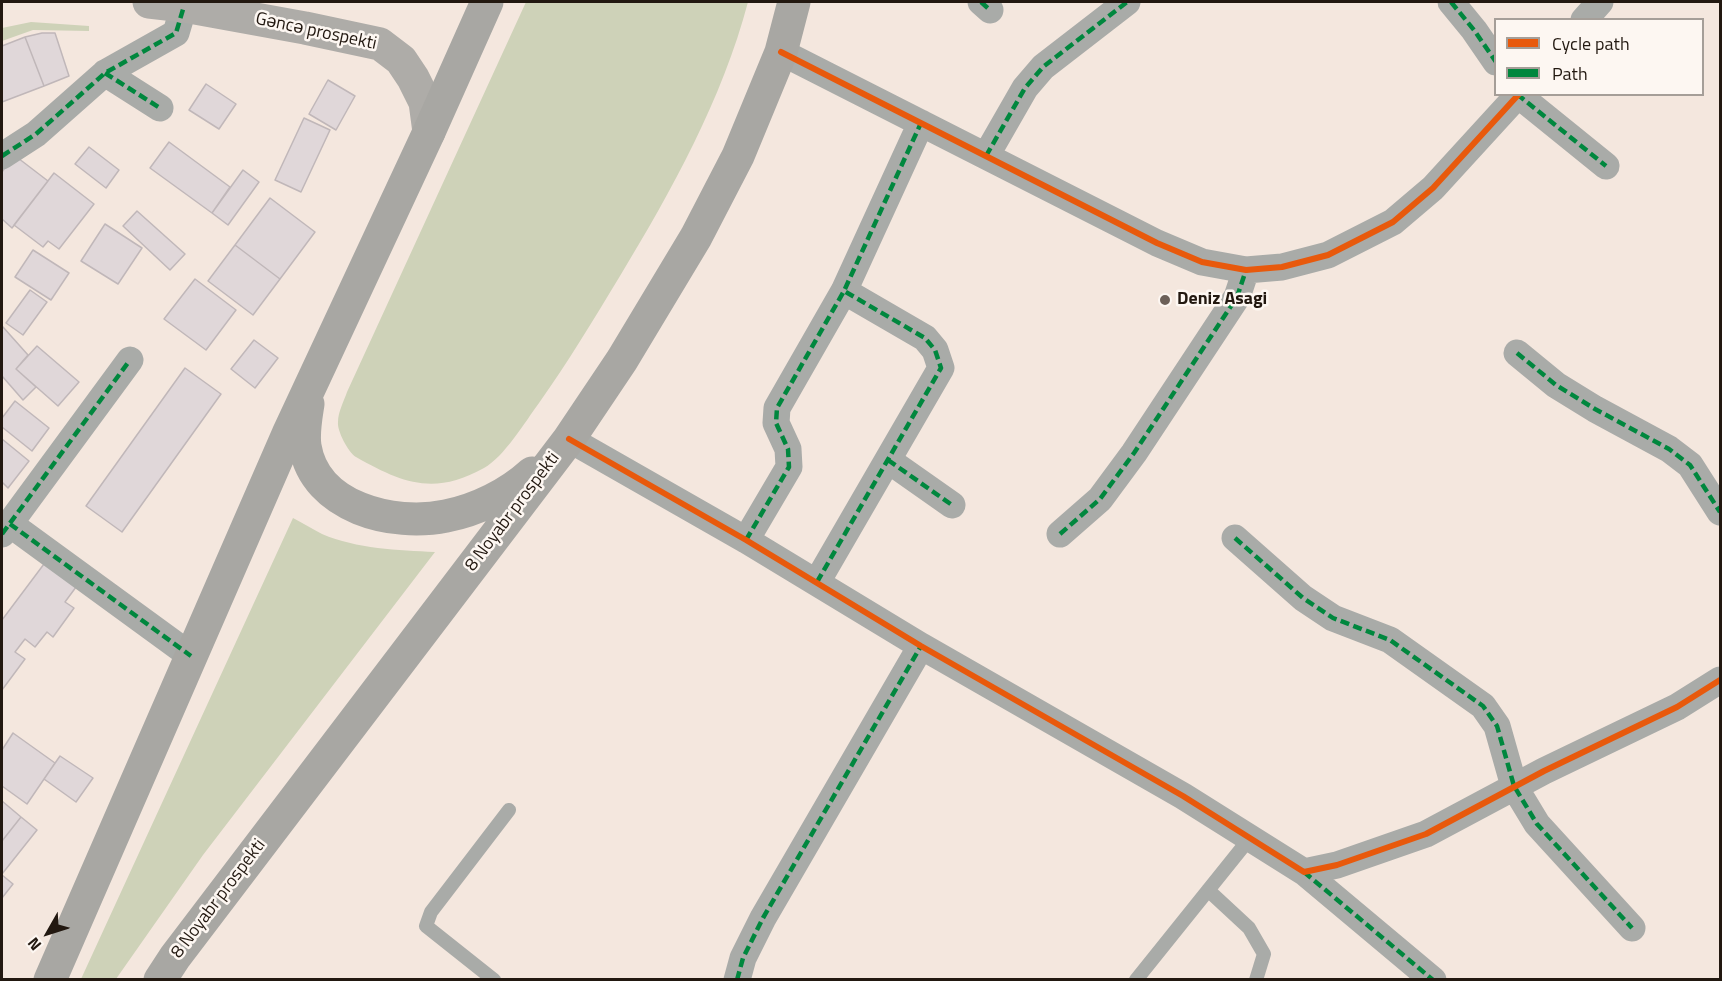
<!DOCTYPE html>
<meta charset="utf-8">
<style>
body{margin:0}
#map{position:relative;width:1722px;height:981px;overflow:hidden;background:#f4e7de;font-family:"Titillium Web",sans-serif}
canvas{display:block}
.frame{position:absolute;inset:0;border:3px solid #221810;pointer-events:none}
.legend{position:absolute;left:1494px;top:18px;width:210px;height:78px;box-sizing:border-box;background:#fdf7f2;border:2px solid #a59e98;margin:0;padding:8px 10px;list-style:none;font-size:18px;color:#221810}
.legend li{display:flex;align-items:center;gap:12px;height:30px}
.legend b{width:30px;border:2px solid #a59e98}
.north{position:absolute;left:18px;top:903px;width:60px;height:60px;-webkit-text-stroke:4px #fdf7f2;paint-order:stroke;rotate:231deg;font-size:16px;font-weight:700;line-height:24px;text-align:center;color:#221810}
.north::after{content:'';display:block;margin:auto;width:21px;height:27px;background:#221810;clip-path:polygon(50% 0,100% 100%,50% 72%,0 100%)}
</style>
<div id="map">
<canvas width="1722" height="981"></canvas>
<div class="frame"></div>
<ul class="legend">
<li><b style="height:8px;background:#e8590c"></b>Cycle path</li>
<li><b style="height:8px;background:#00873e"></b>Path</li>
</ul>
<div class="north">N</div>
</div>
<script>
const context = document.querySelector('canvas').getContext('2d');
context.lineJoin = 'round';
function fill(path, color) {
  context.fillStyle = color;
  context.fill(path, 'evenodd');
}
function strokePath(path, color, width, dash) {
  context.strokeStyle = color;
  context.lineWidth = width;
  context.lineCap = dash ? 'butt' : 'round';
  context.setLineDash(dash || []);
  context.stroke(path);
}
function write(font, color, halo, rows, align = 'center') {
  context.font = font + ' "Titillium Web",sans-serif';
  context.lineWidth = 5;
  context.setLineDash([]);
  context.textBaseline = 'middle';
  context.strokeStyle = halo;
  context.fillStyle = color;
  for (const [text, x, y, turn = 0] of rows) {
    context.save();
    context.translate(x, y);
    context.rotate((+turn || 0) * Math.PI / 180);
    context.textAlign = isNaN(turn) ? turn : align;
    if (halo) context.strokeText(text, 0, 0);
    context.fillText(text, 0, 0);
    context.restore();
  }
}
const green = new Path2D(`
 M 526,2 L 748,2 C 722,100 672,190 620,276 C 594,319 568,362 539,403 C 525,422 504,457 484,468 C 434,496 402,483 356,457 C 348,452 337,431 338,422 C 338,412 344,401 347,392 Z
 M 31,22 L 89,26 L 89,31 L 33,30 L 2,41 L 2,28 Z
 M 293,518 C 303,523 312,529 322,534 C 357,549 398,550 435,552 L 203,855 L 116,979 L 81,979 Z`);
const building = new Path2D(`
 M 42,33 L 55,33 L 69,76 L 44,86 L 25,37 Z
 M 25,37 L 44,86 L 2,102 L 2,46 Z
 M 328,80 L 355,96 L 336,130 L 309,114 Z
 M 206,84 L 236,104 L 219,129 L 189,110 Z
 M 304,118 L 330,130 L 301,192 L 275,180 Z
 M 169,142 L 230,187 L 212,213 L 150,168 Z
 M 89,147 L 119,170 L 106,188 L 75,164 Z
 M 14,155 L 48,181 L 12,228 L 2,219 L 2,172 Z
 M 243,170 L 259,182 L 228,225 L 212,213 Z
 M 54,173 L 94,204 L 59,249 L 48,241 L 43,247 L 14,225 Z
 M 270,198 L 315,232 L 280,279 L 235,245 Z
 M 137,211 L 185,254 L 170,270 L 123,226 Z
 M 105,224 L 142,248 L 118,284 L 81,261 Z
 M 235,245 L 280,279 L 253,315 L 208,281 Z
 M 33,250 L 69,273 L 51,300 L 15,277 Z
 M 195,279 L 236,310 L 206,350 L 164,319 Z
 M 30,290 L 47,302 L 23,335 L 6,323 Z
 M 3,327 L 28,355 L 16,369 L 36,387 L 23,400 L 2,376 L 2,329 Z
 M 254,340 L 278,358 L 255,388 L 231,369 Z
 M 37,346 L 79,382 L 58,406 L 16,369 Z
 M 185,368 L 221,394 L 122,532 L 86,506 Z
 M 15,401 L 49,428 L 32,451 L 2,427 L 2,418 Z
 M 2,439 L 29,461 L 8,488 L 2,482 Z
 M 47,560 L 79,583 L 65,602 L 74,608 L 53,637 L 47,632 L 35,647 L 25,639 L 15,652 L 25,659 L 2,690 L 2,620 Z
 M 13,733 L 55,763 L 27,804 L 2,786 L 2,750 Z
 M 60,756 L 93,778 L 76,802 L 44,779 Z
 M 2,801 L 21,817 L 2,841 Z
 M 21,817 L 37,830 L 2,874 L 2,841 Z
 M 2,875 L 13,884 L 2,898 Z`);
const lane = new Path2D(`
 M 1208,890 L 1249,928 L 1264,954 L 1256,980
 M 494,980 L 426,926 L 431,912 L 509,810
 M 1136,980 L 1250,838`);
const street = new Path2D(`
 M 981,2 L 990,10
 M 1451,2 L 1474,30 L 1496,62
 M 1584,20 L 1600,2
 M 781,52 L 1157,243 L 1202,262 L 1246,270 L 1282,267 L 1328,255 L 1393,222 L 1433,188 L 1519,94
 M 105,73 L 160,108
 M 1517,94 L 1606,166
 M 2,156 L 36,134 L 105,73 L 176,33 L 184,6
 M 986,156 L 1025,88 L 1043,67 L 1127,2
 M 1517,353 L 1556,385 L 1595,409 L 1669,449 L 1690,465 L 1720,512
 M 569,439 L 746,540 L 921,646 L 1183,796 L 1304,872 L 1337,865 L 1426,834 L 1544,771 L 1677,707 L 1720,680
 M 888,460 L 952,505
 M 10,524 L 191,656
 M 2,534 L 130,360
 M 1060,534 L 1100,499 L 1134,453 L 1237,297 L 1246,270
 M 1235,538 L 1303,598 L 1333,618 L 1390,640 L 1483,706 L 1497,726 L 1514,786 L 1537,824 L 1632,928
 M 746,540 L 789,467 L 788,449 L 776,423 L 777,408 L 844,291 L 921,123
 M 817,582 L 941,368 L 935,350 L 925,338 L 844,291
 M 1304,872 L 1433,980
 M 737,980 L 743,958 L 763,918 L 921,646`);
const primary = new Path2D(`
 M 149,2 L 184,6 L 305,28 L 380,44 L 401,60 L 413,78 L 425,102 L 429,132`);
const highway = new Path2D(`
 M 308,404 C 306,417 303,432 305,446 C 315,508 393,527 446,516 C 477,510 509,494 532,473
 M 50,980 L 288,434 L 429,132 L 487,2
 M 160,980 L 175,957 L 569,439 L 622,360 L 696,237 L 738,156 L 781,52 L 794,2`);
const quiet = new Path2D(`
 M 981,2 L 990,10
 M 1451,2 L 1474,30 L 1496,62
 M 105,73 L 160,108
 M 1517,94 L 1606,166
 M 2,156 L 36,134 L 105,73 L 176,33 L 184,6
 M 986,156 L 1025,88 L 1043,67 L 1127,2
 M 1517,353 L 1556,385 L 1595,409 L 1669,449 L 1690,465 L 1720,512
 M 888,460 L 952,505
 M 10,524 L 191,656
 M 2,534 L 130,360
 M 1060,534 L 1100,499 L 1134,453 L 1237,297 L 1246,270
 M 1235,538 L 1303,598 L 1333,618 L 1390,640 L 1483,706 L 1497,726 L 1514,786 L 1537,824 L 1632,928
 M 746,540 L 789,467 L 788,449 L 776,423 L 777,408 L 844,291 L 921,123
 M 817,582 L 941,368 L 935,350 L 925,338 L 844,291
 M 1304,872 L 1433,980
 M 737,980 L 743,958 L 763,918 L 921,646`);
const cycleway = new Path2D(`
 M 781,52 L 1157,243 L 1202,262 L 1246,270 L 1282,267 L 1328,255 L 1393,222 L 1433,188 L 1519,94
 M 569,439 L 746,540 L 921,646 L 1183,796 L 1304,872 L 1337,865 L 1426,834 L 1544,771 L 1677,707 L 1720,680`);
const markers = [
 [1165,300,6,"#6c6058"]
];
const streetNames = [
 ["Gəncə prospekti",316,32,12],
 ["8 Noyabr prospekti",513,512,-53],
 ["8 Noyabr prospekti",219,899,-53]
];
const poiNames = [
 ["Deniz Asagi",1177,300]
];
fill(green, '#ced2b8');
fill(building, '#e0d7d9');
strokePath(building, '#c0b7b9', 1.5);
strokePath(lane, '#a9aba8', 14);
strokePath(street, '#a9aba8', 27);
strokePath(primary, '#aeaca8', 33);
strokePath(highway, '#a8a7a3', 33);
strokePath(quiet, '#00873e', 4.5, [9, 4.5]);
strokePath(cycleway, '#e8590c', 6);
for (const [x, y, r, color] of markers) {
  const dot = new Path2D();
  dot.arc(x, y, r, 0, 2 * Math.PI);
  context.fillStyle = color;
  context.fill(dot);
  strokePath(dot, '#fdf7f2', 2);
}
write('18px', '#221810', '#fdf7f2', streetNames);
write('bold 18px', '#221810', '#fdf7f2', poiNames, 'left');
</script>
